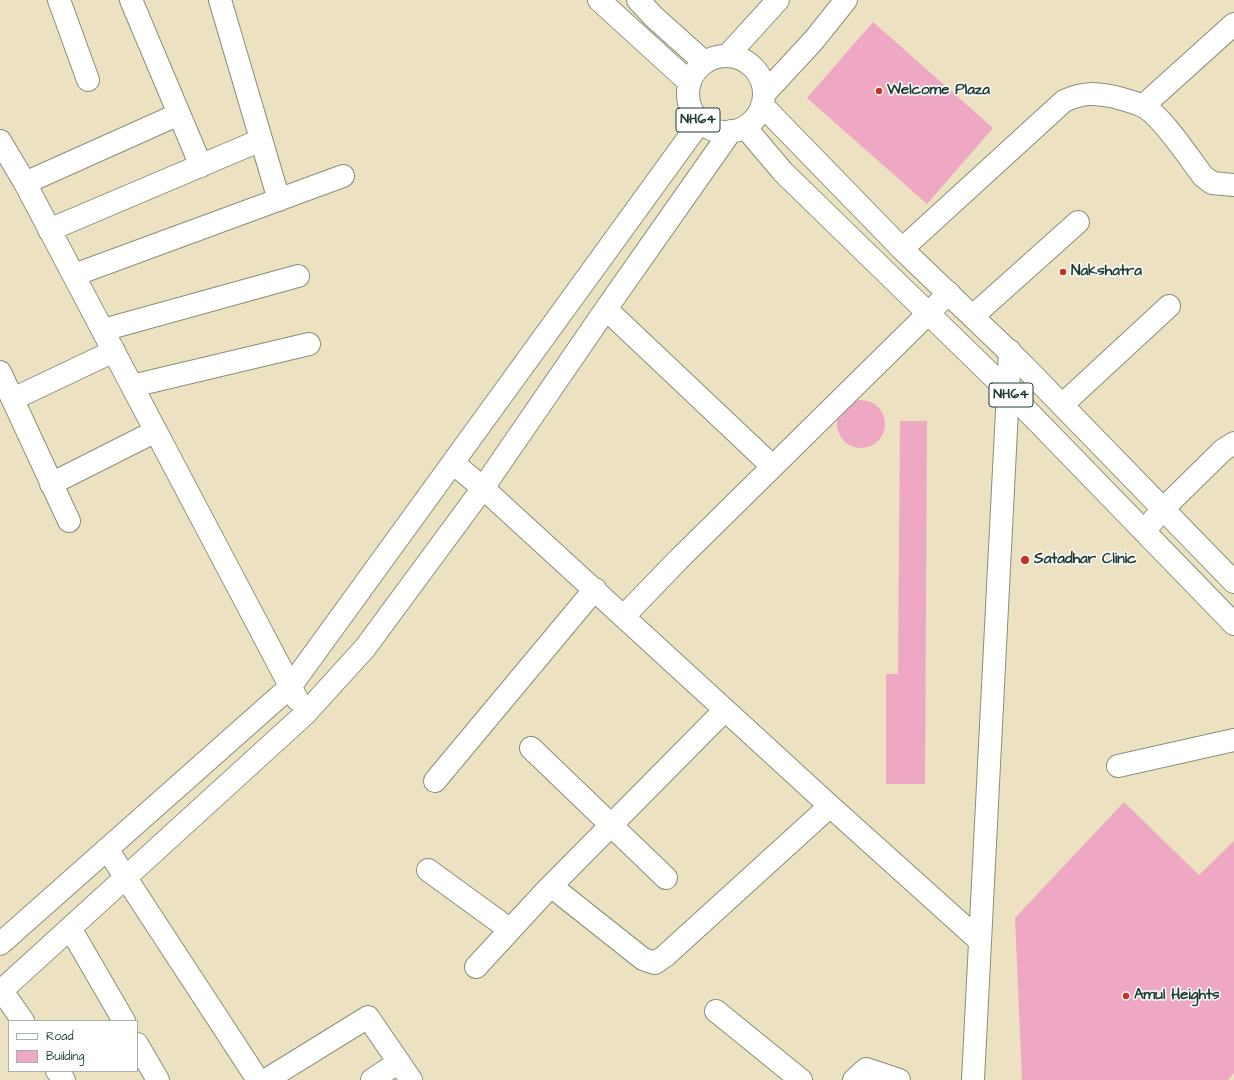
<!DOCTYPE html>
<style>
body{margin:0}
#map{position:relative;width:1234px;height:1080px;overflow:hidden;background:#ece2c1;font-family:"Architects Daughter",sans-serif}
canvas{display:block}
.legend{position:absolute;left:8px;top:1020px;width:130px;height:52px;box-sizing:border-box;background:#fff;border:1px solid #a5b1ae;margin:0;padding:5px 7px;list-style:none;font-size:12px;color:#1f3d34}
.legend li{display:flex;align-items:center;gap:8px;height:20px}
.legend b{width:20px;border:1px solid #a5b1ae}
</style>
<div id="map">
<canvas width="1234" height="1080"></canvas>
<ul class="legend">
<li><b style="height:5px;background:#fff"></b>Road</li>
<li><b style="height:11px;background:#eea8c3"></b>Building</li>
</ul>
</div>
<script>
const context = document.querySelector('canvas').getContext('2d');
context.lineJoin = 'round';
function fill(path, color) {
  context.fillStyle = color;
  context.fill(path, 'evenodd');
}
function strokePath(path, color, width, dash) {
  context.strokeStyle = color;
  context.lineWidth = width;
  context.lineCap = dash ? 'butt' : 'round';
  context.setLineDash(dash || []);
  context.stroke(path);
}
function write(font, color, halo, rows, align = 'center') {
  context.font = font + ' "Architects Daughter",sans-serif';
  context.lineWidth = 3;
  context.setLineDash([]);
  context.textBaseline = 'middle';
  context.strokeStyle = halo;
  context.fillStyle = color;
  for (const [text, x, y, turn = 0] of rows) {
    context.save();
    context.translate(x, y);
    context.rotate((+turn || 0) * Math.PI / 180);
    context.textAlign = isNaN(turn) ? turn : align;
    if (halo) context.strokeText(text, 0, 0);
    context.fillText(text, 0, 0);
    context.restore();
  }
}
const building = new Path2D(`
 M 873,22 L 993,128 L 927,204 L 807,98 Z
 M837 424a24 24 0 1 1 48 0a24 24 0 1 1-48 0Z
 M 900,421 L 927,421 L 925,784 L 886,784 L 886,674 L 898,674 Z
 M 1124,802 L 1199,875 L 1234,841 L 1234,1073 L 1228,1080 L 1022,1080 L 1015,918 Z`);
const minor = new Path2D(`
 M 59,0 L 88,80
 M 131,0 L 201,166
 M 220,0 L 279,200
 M 728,55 L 778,0
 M 764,94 L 814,40 L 846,0
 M 1143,106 L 1234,24
 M 0,141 L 25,183 L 297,699
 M 25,183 L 179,114
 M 49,230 L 261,140
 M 902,249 L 1064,101 C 1084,92 1094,93 1115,97 C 1125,100 1137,102 1146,108 C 1163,118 1190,159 1203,176 L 1212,183 L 1234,185
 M 74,275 L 343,176
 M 606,309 L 772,466
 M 973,316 L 1078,222
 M 103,330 L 298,276
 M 0,372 L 69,521
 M 132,386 L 309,344
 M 13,399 L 114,351
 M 1062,405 L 1169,306
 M 453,463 L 483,488 L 830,806 L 979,940
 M 51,484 L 156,431
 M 1144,531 L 1163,509 L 1223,450 L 1234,443
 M 624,616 L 679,559 L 949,293
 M 531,748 L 666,878
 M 1118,766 L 1234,740
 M 435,781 L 595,589
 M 107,849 L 258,1080
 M 428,870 L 509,929
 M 551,886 L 643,959 L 655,963 L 665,956 L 830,806
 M 70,928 L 124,1021
 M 0,944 L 290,687 L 700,122
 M 476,967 L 546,891 L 725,710
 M 0,988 L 23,1021
 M 0,992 L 305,714 L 365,648 L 483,488 L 606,309 L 731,131
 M 716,1011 L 801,1080
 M 137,1044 L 158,1080
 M 57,1071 L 64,1080
 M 266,1080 L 368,1017 L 411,1080
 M 372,1080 L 399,1062
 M 854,1080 L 866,1069 L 899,1080
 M 973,1080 L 1010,351`);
const highway = new Path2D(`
 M 599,0 L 689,82
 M 638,0 L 654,17 L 704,62
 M688 94a38 38 0 1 1 76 0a38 38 0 1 1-76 0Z
 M 762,105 L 902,249 L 1024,366 L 1234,582
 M 745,127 L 783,172 L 1008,391 L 1234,624`);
const markers = [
 [879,91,4,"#c8321e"],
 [1063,272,4,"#c8321e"],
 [1025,560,5,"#c8321e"],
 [1126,996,4,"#c8321e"]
];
const shields = [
 [698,120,44],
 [1011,395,44]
];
const shieldNames = [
 ["NH64",698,120],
 ["NH64",1011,395]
];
const poiNames = [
 ["Welcome Plaza",887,91],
 ["Nakshatra",1071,272],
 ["Satadhar Clinic",1034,560],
 ["Amul Heights",1134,996]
];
fill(building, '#eea8c3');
strokePath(minor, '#86907a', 24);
strokePath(highway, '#86907a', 24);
strokePath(minor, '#fff', 22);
strokePath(highway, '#fff', 22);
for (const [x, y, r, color] of markers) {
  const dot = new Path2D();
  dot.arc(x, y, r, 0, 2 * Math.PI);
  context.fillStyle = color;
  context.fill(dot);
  strokePath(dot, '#fff', 1.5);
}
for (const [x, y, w] of shields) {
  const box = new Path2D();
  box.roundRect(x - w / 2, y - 12, w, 24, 3);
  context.fillStyle = '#fff';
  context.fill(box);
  strokePath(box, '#1f3d34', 1);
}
write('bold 14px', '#1f3d34', null, shieldNames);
write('bold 15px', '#1f3d34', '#fff', poiNames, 'left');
</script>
